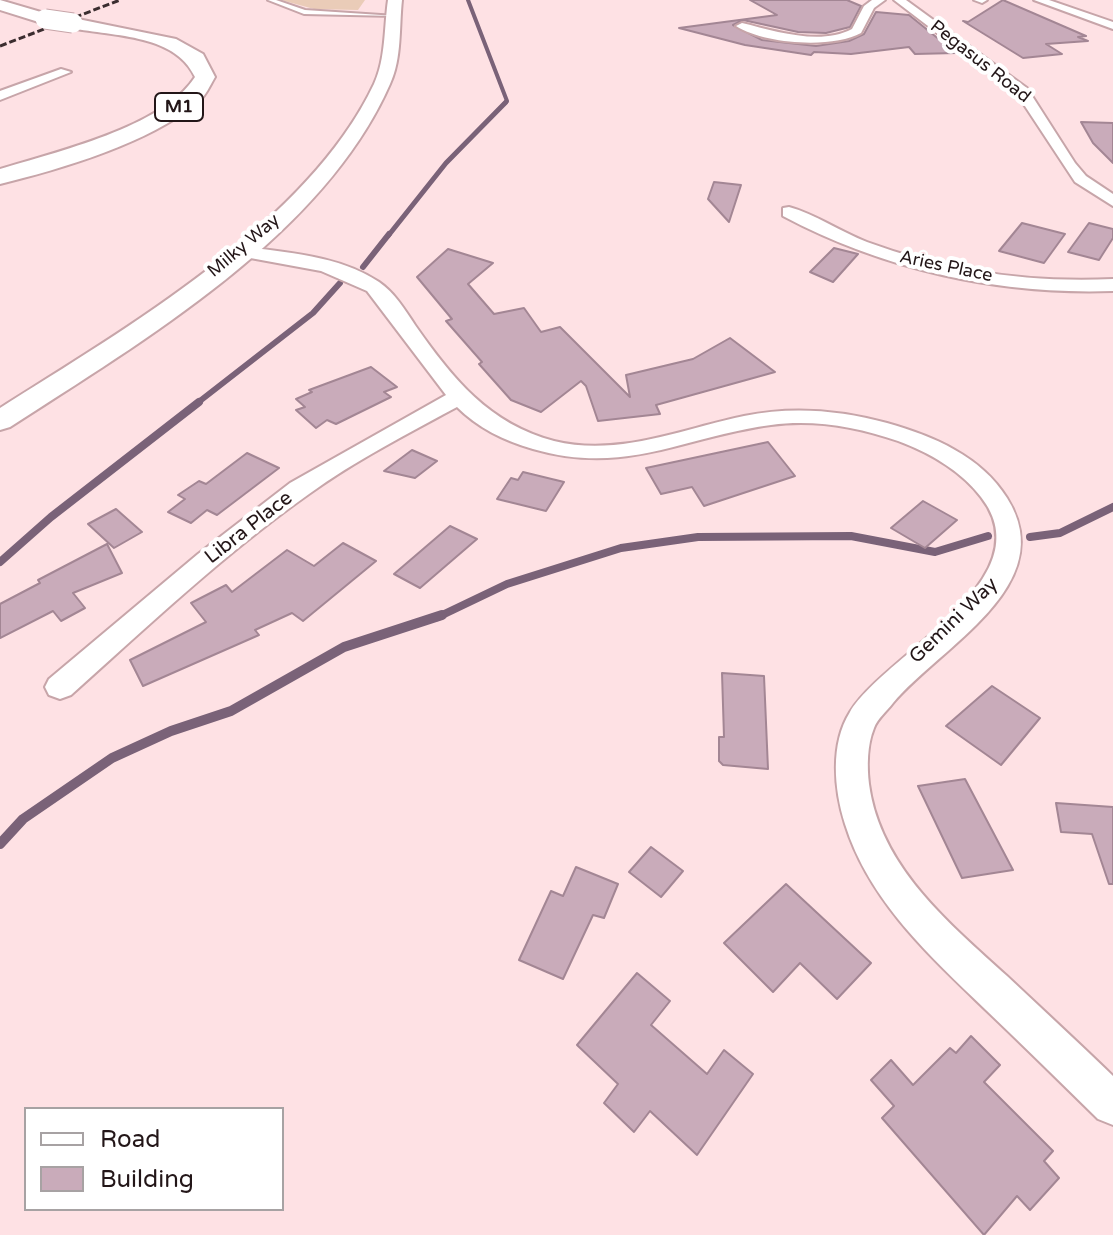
<!DOCTYPE html>
<style>
body{margin:0}
#map{position:relative;width:1113px;height:1235px;overflow:hidden;background:#fee1e4;font-family:"Varela Round",sans-serif}
canvas{display:block}
.legend{position:absolute;left:24px;top:1107px;width:260px;height:104px;box-sizing:border-box;background:#fff;border:2px solid #a7a2a3;margin:0;padding:10px 14px;list-style:none;font-size:24px;color:#231618}
.legend li{display:flex;align-items:center;gap:16px;height:40px}
.legend b{width:40px;border:2px solid #a7a2a3}
</style>
<div id="map">
<canvas width="1113" height="1235"></canvas>
<ul class="legend">
<li><b style="height:10px;background:#fff"></b>Road</li>
<li><b style="height:22px;background:#c9abba"></b>Building</li>
</ul>
</div>
<script>
const context = document.querySelector('canvas').getContext('2d');
context.lineJoin = 'round';
function fill(path, color) {
  context.fillStyle = color;
  context.fill(path, 'evenodd');
}
function strokePath(path, color, width, dash) {
  context.strokeStyle = color;
  context.lineWidth = width;
  context.lineCap = dash ? 'butt' : 'round';
  context.setLineDash(dash || []);
  context.stroke(path);
}
function write(font, color, halo, rows, align = 'center') {
  context.font = font + ' "Varela Round",sans-serif';
  context.lineWidth = 8;
  context.setLineDash([]);
  context.textBaseline = 'middle';
  context.strokeStyle = halo;
  context.fillStyle = color;
  for (const [text, x, y, turn = 0] of rows) {
    context.save();
    context.translate(x, y);
    context.rotate((+turn || 0) * Math.PI / 180);
    context.textAlign = isNaN(turn) ? turn : align;
    if (halo) context.strokeText(text, 0, 0);
    context.fillText(text, 0, 0);
    context.restore();
  }
}
const green = new Path2D(`
 M 281,0 L 365,0 L 358,10 L 314,9 Z`);
const streamFar4 = new Path2D(`
 M 468,0 L 507,101 L 504,104`);
const streamFar3 = new Path2D(`
 M 388,236 L 446,163 L 506,102`);
const streamFar2 = new Path2D(`
 M 363,267 L 389,234
 M 196,404 L 313,313 L 340,283`);
const streamFar1 = new Path2D(`
 M 1030,537 L 1060,533 L 1113,507
 M 0,562 L 51,517 L 199,402
 M 438,617 L 507,584 L 621,548 L 698,537 L 851,536 L 935,552 L 988,536`);
const stream = new Path2D(`
 M 0,844 L 23,819 L 112,758 L 171,731 L 231,711 L 344,647 L 442,615`);
const building = new Path2D(`
 M 750,0 L 847,0 L 861,6 L 850,27 L 826,33 L 798,32 L 743,20 L 733,25 L 762,40 L 816,46 L 849,41 L 864,34 L 876,12 L 909,15 L 956,53 L 915,54 L 909,47 L 851,54 L 814,52 L 811,55 L 745,45 L 679,28 L 777,15 Z
 M 1003,0 L 1086,36 L 1078,37 L 1088,41 L 1046,44 L 1062,54 L 1023,58 L 963,21 L 968,22 Z
 M 1081,122 L 1113,123 L 1113,163 L 1093,143 Z
 M 714,182 L 741,185 L 729,222 L 708,199 Z
 M 1022,223 L 1065,234 L 1044,263 L 999,251 Z
 M 1089,223 L 1113,229 L 1113,238 L 1099,260 L 1068,252 Z
 M 834,248 L 858,254 L 833,282 L 810,272 Z
 M 448,249 L 493,263 L 468,284 L 494,314 L 524,308 L 541,332 L 560,327 L 630,397 L 626,375 L 693,359 L 730,338 L 775,372 L 656,405 L 660,414 L 598,421 L 586,386 L 581,381 L 541,412 L 511,400 L 479,364 L 482,362 L 446,321 L 452,319 L 417,277 Z
 M 371,367 L 397,387 L 384,392 L 391,397 L 336,424 L 327,420 L 316,428 L 296,410 L 305,407 L 296,399 L 312,392 L 309,390 Z
 M 768,442 L 795,476 L 704,506 L 692,487 L 661,494 L 646,468 Z
 M 412,450 L 437,461 L 415,478 L 384,471 Z
 M 247,453 L 279,468 L 217,515 L 207,510 L 191,523 L 168,512 L 185,499 L 178,495 L 199,481 L 206,484 Z
 M 523,472 L 564,482 L 546,511 L 497,499 L 511,478 L 518,480 Z
 M 923,501 L 957,520 L 925,548 L 891,528 Z
 M 116,509 L 142,532 L 114,548 L 88,524 Z
 M 450,526 L 477,539 L 420,588 L 394,574 Z
 M 343,543 L 376,561 L 303,621 L 292,613 L 255,630 L 259,635 L 143,686 L 130,660 L 206,622 L 191,603 L 226,585 L 232,592 L 287,550 L 314,566 Z
 M 107,544 L 122,573 L 73,593 L 85,608 L 61,621 L 53,611 L 0,638 L 0,604 L 40,583 L 38,580 Z
 M 722,673 L 764,676 L 768,769 L 723,765 L 719,761 L 719,737 L 724,737 Z
 M 992,686 L 1040,718 L 1001,765 L 946,726 Z
 M 965,779 L 1013,870 L 962,878 L 918,786 Z
 M 1056,803 L 1113,807 L 1113,884 L 1109,884 L 1092,834 L 1061,832 Z
 M 651,847 L 683,871 L 661,897 L 629,872 Z
 M 576,867 L 618,884 L 604,918 L 593,915 L 563,979 L 519,960 L 551,891 L 563,896 Z
 M 786,884 L 871,963 L 837,999 L 800,963 L 773,992 L 724,943 Z
 M 637,973 L 670,1001 L 651,1025 L 707,1074 L 724,1050 L 753,1074 L 697,1155 L 650,1111 L 634,1132 L 604,1103 L 618,1084 L 577,1045 Z
 M 971,1036 L 1000,1065 L 984,1082 L 1053,1151 L 1044,1161 L 1059,1178 L 1030,1210 L 1017,1196 L 984,1235 L 882,1118 L 894,1106 L 871,1080 L 891,1060 L 913,1085 L 950,1048 L 956,1053 Z`);
const service = new Path2D(`
 M 268,0 L 276,0 L 305,10 L 396,16 L 304,14 Z`);
const minor = new Path2D(`
 M 872,0 L 885,0 L 874,8 L 861,33 C 832,49 764,44 736,26 L 742,23 C 775,31 820,46 852,29 L 864,6 Z
 M 894,0 L 906,0 L 1027,88 L 1075,163 L 1086,176 L 1113,194 L 1113,206 L 1075,182 L 1017,94 Z
 M 974,0 L 987,0 L 982,3 Z
 M 1034,0 L 1049,0 L 1113,22 L 1113,29 Z
 M 61,69 L 71,72 L 0,100 L 0,91 Z
 M 789,207 C 815,214 841,232 867,242 C 946,271 1029,283 1113,279 L 1113,291 C 998,295 885,270 783,216 L 783,208 Z
 M 240,246 C 286,253 339,255 379,282 C 395,293 405,310 415,325 C 452,378 489,424 554,441 C 619,457 681,429 744,416 C 792,406 840,410 887,423 C 933,436 981,456 1007,498 C 1062,585 940,647 893,703 C 887,711 877,719 874,728 C 867,745 867,767 869,784 C 880,867 949,923 1007,976 C 1042,1009 1078,1042 1113,1076 L 1113,1125 L 1098,1119 C 1061,1083 1024,1046 986,1010 C 930,956 869,901 845,824 C 834,789 830,744 850,712 C 887,652 1046,580 981,497 C 960,470 930,453 898,441 C 858,427 813,419 771,425 C 682,437 626,476 533,449 C 505,441 478,428 457,407 C 407,434 356,460 309,494 C 224,554 148,626 71,695 L 60,699 L 49,695 L 45,687 L 49,679 L 198,554 L 290,483 L 446,395 L 367,291 L 321,271 L 234,255 L 231,251 Z`);
const tertiary = new Path2D(`
 M 388,0 L 402,0 C 399,27 402,58 390,84 C 324,235 143,341 10,427 L 0,430 L 0,408 C 125,329 309,222 374,84 C 386,58 384,27 388,0 Z`);
const trunk = new Path2D(`
 M 0,0 L 51,15 L 54,19 L 45,24 L 0,10 Z
 M 73,18 L 176,39 L 203,54 L 215,77 C 210,85 206,96 198,102 C 150,143 61,169 0,184 L 0,169 C 56,152 163,127 195,77 C 174,32 109,37 67,27 L 64,23 Z`);
const rail = new Path2D(`
 M 0,46 L 120,0`);
const trunkBridge = new Path2D(`
 M 45,19 L 73,23`);
const farStreetnames = [
 ["Pegasus Road",980,62,38],
 ["Milky Way",244,246,-40],
 ["Aries Place",946,267,12]
];
const shields = [
 [179,107,48]
];
const shieldNames = [
 ["M1",179,107]
];
const streetNames = [
 ["Libra Place",249,528,-38],
 ["Gemini Way",954,621,-44]
];
fill(green, '#eaccb8');
strokePath(streamFar4, '#7a6278', 4);
strokePath(streamFar3, '#7a6278', 5);
strokePath(streamFar2, '#7a6278', 6);
strokePath(streamFar1, '#7a6278', 8);
strokePath(stream, '#7a6278', 10);
fill(building, '#c9abba');
strokePath(building, '#a38694', 2);
strokePath(service, '#c7a5a9', 4);
strokePath(minor, '#c7a5a9', 4);
strokePath(tertiary, '#c7a5a9', 4);
strokePath(trunk, '#c7a5a9', 4);
fill(service, '#fff');
fill(minor, '#fff');
fill(tertiary, '#fff');
fill(trunk, '#fff');
strokePath(rail, '#3b2d2f', 3, [7, 3]);
strokePath(trunkBridge, '#c7a5a9', 21, []);
strokePath(trunkBridge, '#fff', 19);
write('18px', '#231618', '#fff', farStreetnames);
for (const [x, y, w] of shields) {
  const box = new Path2D();
  box.roundRect(x - w / 2, y - 14, w, 28, 6);
  context.fillStyle = '#fff';
  context.fill(box);
  strokePath(box, '#231618', 2);
}
write('bold 18px', '#231618', null, shieldNames);
write('20px', '#231618', '#fff', streetNames);
</script>
